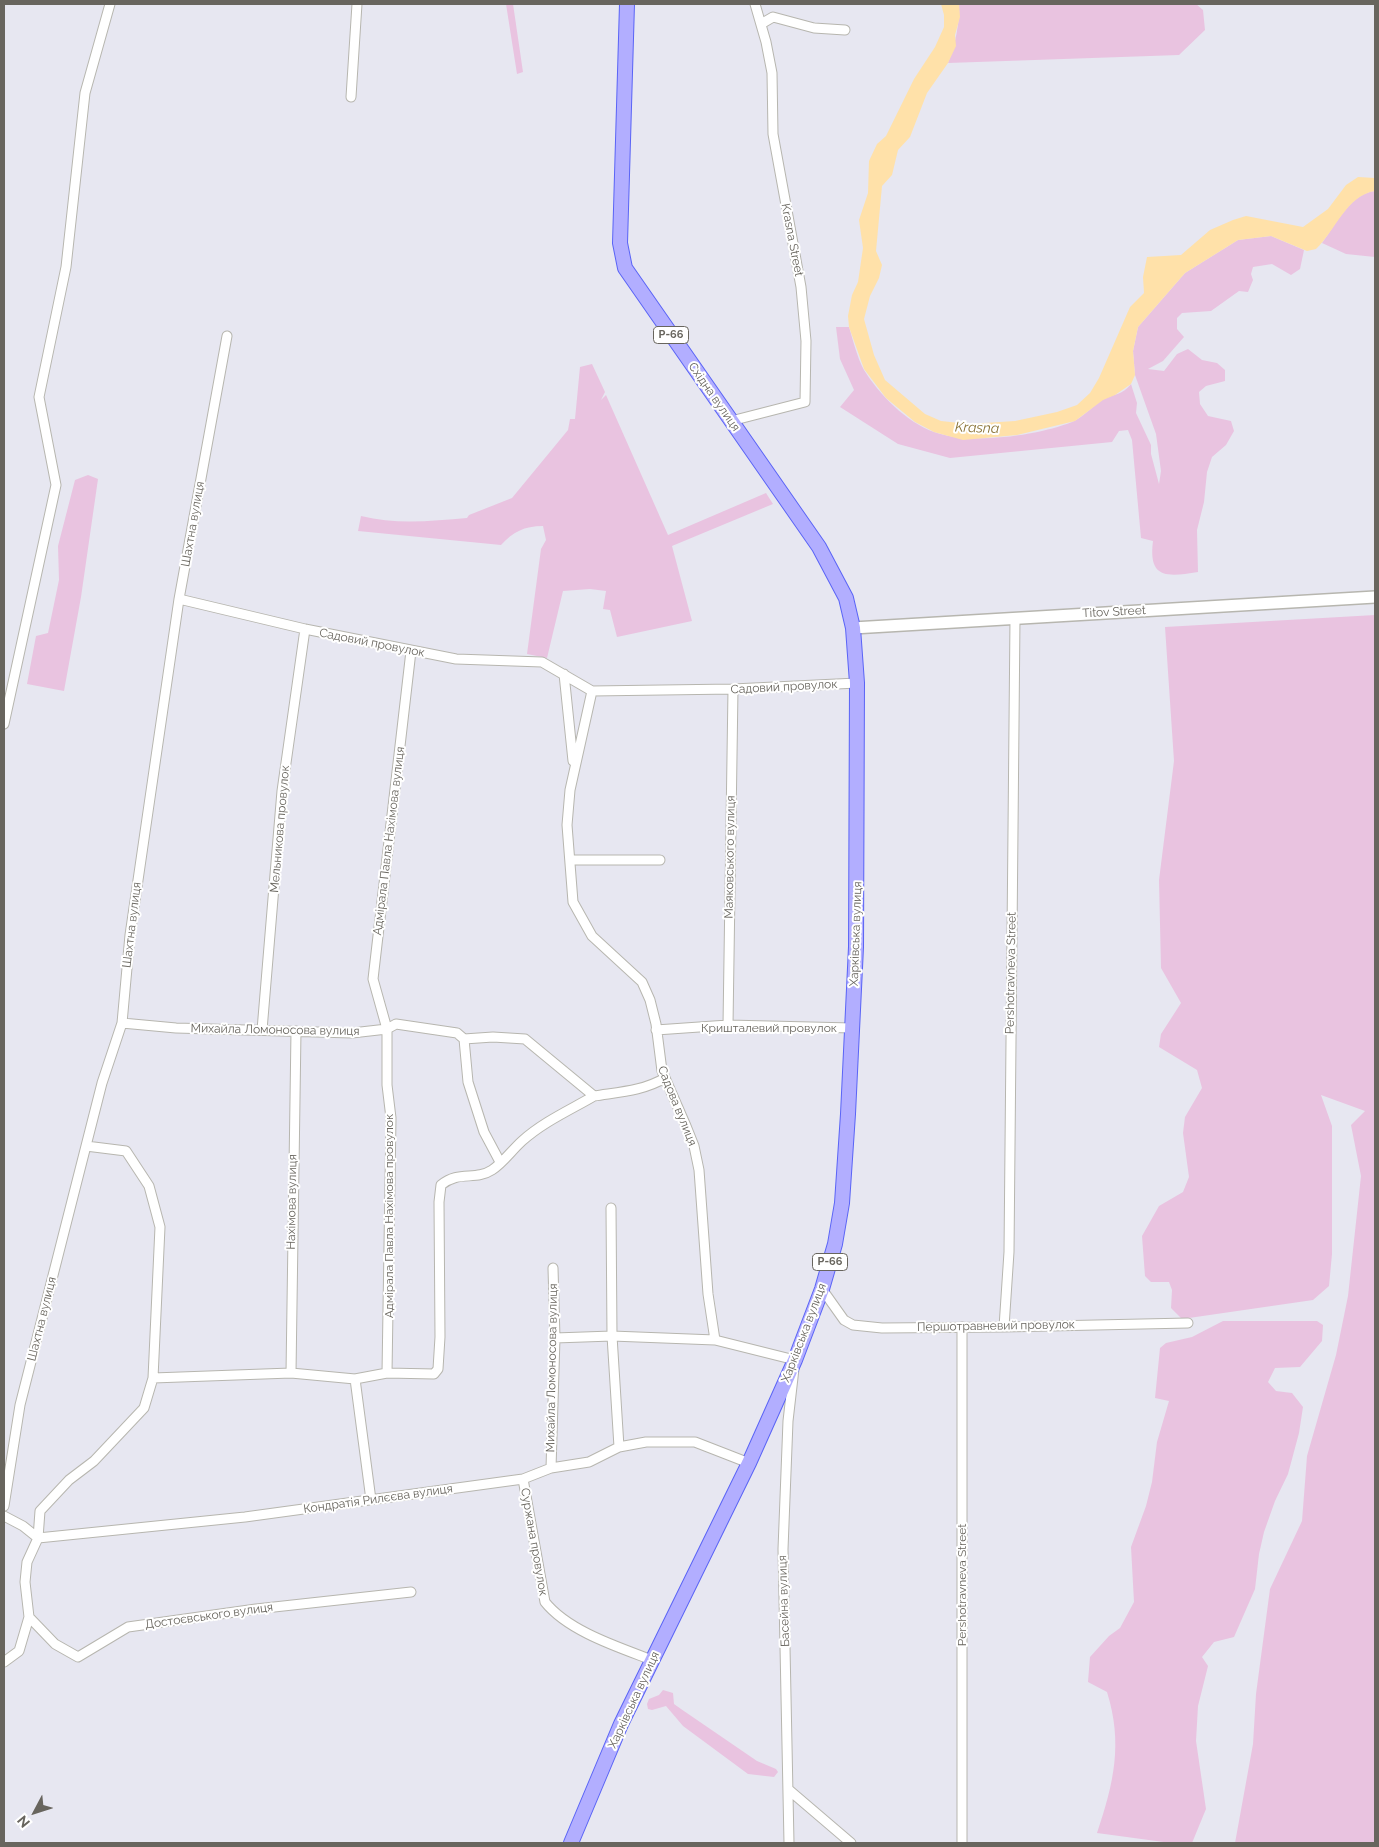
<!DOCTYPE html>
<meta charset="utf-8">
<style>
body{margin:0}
#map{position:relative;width:1379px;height:1847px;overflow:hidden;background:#e7e7f1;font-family:Raleway,sans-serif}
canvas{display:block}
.frame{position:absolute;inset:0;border:5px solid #68655e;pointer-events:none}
.north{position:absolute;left:10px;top:1787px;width:50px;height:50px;-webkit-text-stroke:4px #fff;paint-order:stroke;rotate:230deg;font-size:14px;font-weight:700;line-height:20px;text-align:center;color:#68655e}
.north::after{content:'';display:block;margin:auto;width:18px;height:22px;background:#68655e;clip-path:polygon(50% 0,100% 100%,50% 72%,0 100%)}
</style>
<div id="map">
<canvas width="1379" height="1847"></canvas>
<div class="frame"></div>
<div class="north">N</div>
</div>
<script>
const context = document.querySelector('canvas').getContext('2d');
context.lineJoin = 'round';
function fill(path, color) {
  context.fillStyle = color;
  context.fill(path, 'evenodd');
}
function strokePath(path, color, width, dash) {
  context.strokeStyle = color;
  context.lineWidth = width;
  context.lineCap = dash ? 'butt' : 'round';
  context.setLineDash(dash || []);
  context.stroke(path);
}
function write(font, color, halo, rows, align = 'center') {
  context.font = font + ' Raleway,sans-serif';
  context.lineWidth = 4;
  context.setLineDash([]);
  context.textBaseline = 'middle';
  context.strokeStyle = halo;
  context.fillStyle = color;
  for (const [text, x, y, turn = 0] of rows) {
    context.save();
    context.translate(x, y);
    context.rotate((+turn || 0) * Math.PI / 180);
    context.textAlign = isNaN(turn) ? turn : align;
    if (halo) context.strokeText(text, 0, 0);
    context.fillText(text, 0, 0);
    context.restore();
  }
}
const green = new Path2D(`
 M 506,4 L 513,4 L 523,72 L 517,74 Z
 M 959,4 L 1196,4 L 1203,10 L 1205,30 L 1179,55 L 948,63 C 955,46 960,22 959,4 Z
 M 1375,191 L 1375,257 L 1346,254 L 1322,243 C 1336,224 1350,194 1375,191 Z
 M 1271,236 L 1304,250 L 1300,269 L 1291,275 L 1272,264 L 1253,267 L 1251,274 L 1253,280 L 1248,292 L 1239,291 L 1211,311 L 1182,313 L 1177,318 L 1177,329 L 1184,337 L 1163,361 L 1148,369 L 1164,371 L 1177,354 L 1188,349 L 1202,360 L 1217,363 L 1225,370 L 1225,381 L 1206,386 L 1199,392 L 1200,404 L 1208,416 L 1231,421 L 1234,431 L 1226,445 L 1212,457 L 1207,472 L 1204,502 L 1197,530 L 1198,572 C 1167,577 1148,579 1153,541 L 1141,538 L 1132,440 L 1128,430 L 1119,431 L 1112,442 L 950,458 L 898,444 L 840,407 L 854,390 L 840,359 L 836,327 L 849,327 C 853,340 857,357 864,370 C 879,394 906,422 934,432 C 969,445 1037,436 1072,422 C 1083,417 1092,407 1102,400 C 1114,393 1122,396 1131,384 L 1137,403 L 1136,413 L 1151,445 L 1151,454 L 1159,484 L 1161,471 L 1156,434 L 1135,375 L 1133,351 L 1138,327 L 1185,273 L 1238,240 Z
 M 592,364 L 605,392 L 601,400 L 606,395 L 668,535 L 766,493 L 773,504 L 672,546 L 692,621 L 617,637 L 610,610 L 603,609 L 606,591 L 590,589 L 563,591 L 547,658 L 527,654 L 541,549 L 546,540 L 543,526 C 524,526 513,532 501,545 L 358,531 L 361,516 C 396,525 432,521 467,518 L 469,515 L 512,498 L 568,430 L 570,419 L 575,419 L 580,367 Z
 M 88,475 L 98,479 L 81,597 L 64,691 L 27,684 L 36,636 L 48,633 L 59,580 L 58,546 L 75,480 Z
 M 1375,615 L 1375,1843 L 1235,1843 L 1253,1744 L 1256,1694 L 1270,1589 L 1302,1521 L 1307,1456 L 1336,1355 L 1348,1296 L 1361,1176 L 1351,1125 L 1365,1111 L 1321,1095 L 1332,1126 L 1332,1254 L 1329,1286 L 1313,1300 L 1182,1319 L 1171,1308 L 1172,1290 L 1169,1282 L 1151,1282 L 1145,1276 L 1142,1236 L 1159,1206 L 1183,1192 L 1189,1177 L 1183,1133 L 1185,1117 L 1202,1088 L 1197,1070 L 1159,1047 L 1161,1034 L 1181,1003 L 1161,968 L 1159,880 L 1174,761 L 1165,627 Z
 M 1223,1321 L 1317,1321 L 1323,1325 L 1322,1341 L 1300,1367 L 1275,1368 L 1268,1382 L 1276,1391 L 1292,1393 L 1303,1407 L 1299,1433 L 1288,1474 L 1275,1501 L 1264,1532 L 1259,1554 L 1255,1589 L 1234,1637 L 1214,1642 L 1202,1657 L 1208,1666 L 1198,1706 L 1196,1741 L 1206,1809 L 1192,1843 L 1171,1843 L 1097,1833 C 1114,1783 1123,1743 1107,1692 L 1088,1682 L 1090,1657 L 1109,1636 L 1120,1628 L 1134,1602 L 1131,1547 L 1146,1506 L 1152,1482 L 1157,1442 L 1169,1401 L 1155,1398 L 1160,1348 L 1166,1343 L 1192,1337 Z
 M 663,1690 L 673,1693 L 674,1704 L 681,1709 L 757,1761 L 776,1769 L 778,1772 L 774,1777 L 748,1774 L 683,1726 L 666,1706 L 652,1710 L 648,1709 L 647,1704 L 649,1699 L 659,1695 Z`);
const water = new Path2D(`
 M 941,4 L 959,4 L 960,17 L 955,35 L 956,46 L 948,63 L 927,93 L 910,137 L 898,150 L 892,175 L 882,186 L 876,251 L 882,265 L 879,278 L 870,296 L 864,319 L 874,355 L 885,380 L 925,414 L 941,421 L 969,424 L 1015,421 L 1057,412 L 1077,405 L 1090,393 L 1099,378 L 1130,307 L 1144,293 L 1143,277 L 1147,257 L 1181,255 L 1210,230 L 1233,220 L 1246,216 L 1303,227 L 1328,209 L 1346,185 L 1358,177 L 1375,178 L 1375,191 C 1347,195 1335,231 1316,249 L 1307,251 L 1271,236 L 1238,240 L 1185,273 L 1138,327 L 1133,351 L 1135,375 L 1131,384 L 1115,395 L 1103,400 L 1075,421 L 1017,435 L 963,440 L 934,432 L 915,422 L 886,398 L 864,369 L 849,327 L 848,316 L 852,295 L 858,282 L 863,248 L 859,220 L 868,193 L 869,161 L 877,144 L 886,136 L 914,79 L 935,47 L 944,27 L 944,15 Z`);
const minor = new Path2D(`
 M 761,24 L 773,17 L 814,28 L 845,30
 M 351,97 L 357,4
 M 731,421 L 805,402 L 806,341 L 801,287 L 773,134 L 772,73 L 766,42 L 755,4
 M 179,599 L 305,629 L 456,659 L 542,662 L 592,691
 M 564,674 L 573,761
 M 592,691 L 570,790 L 567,825 L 573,902 L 592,936 L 642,982 L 650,1000 L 656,1024 L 662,1071 L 686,1126 L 694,1146 L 699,1170 L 708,1294 L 715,1340
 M 592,691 L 733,689 L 857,683
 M 4,724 L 56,485 L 39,397 L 66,267 L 85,93 L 110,4
 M 570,860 L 660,860
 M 122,1023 L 176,1028 L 352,1033 L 387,1029 L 396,1024 L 457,1033 L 464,1039 L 493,1037 L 525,1039 L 594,1096 C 619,1092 643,1091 665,1078
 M 728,1025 L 733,689
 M 262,1030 L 282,791 L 305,629
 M 656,1030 L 728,1025 L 852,1028
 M 464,1039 L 468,1082 L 484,1132 L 500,1162
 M 611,1208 L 612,1336 L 619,1447
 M 822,1289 L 844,1320 L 853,1325 L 882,1328 L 1004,1327 L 1188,1323
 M 1004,1327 L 1009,1252 L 1015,618
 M 555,1338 L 612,1336 L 715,1340 L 795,1360 L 788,1421 L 783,1549 L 789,1843
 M 291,1373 L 296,1031
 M 387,1373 L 391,1118 L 387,1085 L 387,1029 L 373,979 L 411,651
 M 153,1378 L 291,1373 L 355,1379 L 387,1373 L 434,1374 L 438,1369 L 440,1337 L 439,1202 L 441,1185 C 459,1170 475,1181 492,1170 C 503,1163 512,1150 522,1141 C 543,1122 570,1110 594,1096
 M 355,1379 L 371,1500
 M 551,1468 L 555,1338 L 553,1268
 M 523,1479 L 545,1602 C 568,1631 618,1647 652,1660
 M 4,1506 L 20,1405 L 102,1083 L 122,1023 L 130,935 L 179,599 L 227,336
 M 4,1516 L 23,1526 L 38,1538 L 245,1517 L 523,1479 L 551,1468 L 589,1462 L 619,1447 L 646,1442 L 695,1442 L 749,1463
 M 29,1617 L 55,1644 L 78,1657 L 128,1627 L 256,1609 L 411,1592
 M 4,1662 L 19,1651 L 29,1617 L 25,1582 L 27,1562 L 38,1538 L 40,1511 L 69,1480 L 94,1461 L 144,1408 L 153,1378 L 160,1227 L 149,1186 L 126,1151 L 86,1146
 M 789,1790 L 851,1843
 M 962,1843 L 962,1327`);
const tertiary = new Path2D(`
 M 853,628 L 1375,597`);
const primary = new Path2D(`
 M 571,1843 L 621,1724 L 749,1463 L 795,1360 L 822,1289 L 835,1244 L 842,1203 L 848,1114 L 856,947 L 857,683 L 853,628 L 846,598 L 819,547 L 625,268 L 620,243 L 627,4`);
const shields = [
 [671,335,35],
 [830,1262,35]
];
const shieldNames = [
 ["Р-66",671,335],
 ["Р-66",830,1262]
];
const streetNames = [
 ["Krasna Street",792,240,79],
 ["Східна вулиця",714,397,55],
 ["Шахтна вулиця",193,524,-80],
 ["Titov Street",1114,612,-3],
 ["Садовий провулок",372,643,11],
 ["Садовий провулок",784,687,-3],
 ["Мельникова провулок",280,829,-85],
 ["Адмірала Павла Нахімова вулиця",389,841,-83],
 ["Маяковського вулиця",730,857,-89],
 ["Шахтна вулиця",132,925,-83],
 ["Харківська вулиця",856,934,-88],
 ["Pershotravneva Street",1011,973,-89],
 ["Кришталевий провулок",769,1028],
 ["Михайла Ломоносова вулиця",275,1030,1],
 ["Садова вулиця",677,1106,68],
 ["Нахімова вулиця",292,1202,-89],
 ["Адмірала Павла Нахімова провулок",389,1216,-90],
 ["Шахтна вулиця",42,1319,-76],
 ["Першотравневий провулок",996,1326,-1],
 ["Харківська вулиця",804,1333,-69],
 ["Михайла Ломоносова вулиця",552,1368,-89],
 ["Кондратія Рилєєва вулиця",378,1499,-8],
 ["Суржана провулок",534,1542,80],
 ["Pershotravneva Street",962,1585,-90],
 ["Басейна вулиця",784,1601,-92],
 ["Достоєвського вулиця",209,1616,-8],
 ["Харківська вулиця",634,1700,-65]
];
const waterNames = [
 ["Krasna",977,428,2]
];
fill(green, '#e9c3e0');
fill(water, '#ffe1a9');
strokePath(minor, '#b7b6af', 11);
strokePath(tertiary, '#b7b6af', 14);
strokePath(primary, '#5a64f6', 16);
strokePath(minor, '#fff', 9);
strokePath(tertiary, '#fff', 11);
strokePath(primary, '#b2aeff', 14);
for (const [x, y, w] of shields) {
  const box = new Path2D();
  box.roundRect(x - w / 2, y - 8.5, w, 17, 4);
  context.fillStyle = '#fff';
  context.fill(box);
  strokePath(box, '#68655e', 1);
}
write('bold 11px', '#68655e', null, shieldNames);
write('12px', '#68655e', '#fff', streetNames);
write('italic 14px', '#887133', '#fff', waterNames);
</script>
